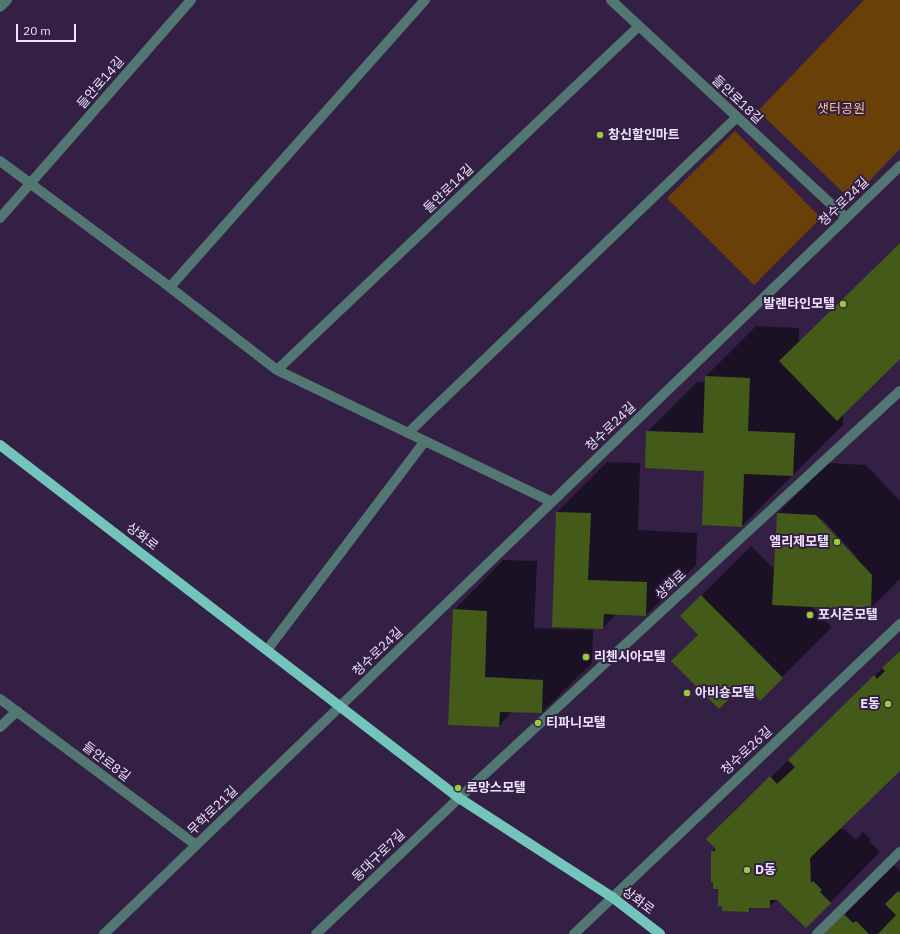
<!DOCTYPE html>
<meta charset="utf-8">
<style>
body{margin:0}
#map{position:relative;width:900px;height:934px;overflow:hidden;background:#332044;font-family:"IBM Plex Sans",sans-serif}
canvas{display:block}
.scale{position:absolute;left:16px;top:24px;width:60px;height:18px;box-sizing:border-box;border:2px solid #eee3fa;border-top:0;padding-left:5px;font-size:12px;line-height:14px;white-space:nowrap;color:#eee3fa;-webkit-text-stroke:3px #332044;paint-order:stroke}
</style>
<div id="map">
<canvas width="900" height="934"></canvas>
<div class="scale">20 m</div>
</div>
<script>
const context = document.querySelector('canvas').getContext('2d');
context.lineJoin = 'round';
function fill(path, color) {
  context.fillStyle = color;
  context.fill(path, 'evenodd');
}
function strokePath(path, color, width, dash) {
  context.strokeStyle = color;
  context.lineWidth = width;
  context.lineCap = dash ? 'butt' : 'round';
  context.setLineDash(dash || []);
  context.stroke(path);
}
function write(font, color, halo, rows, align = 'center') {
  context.font = font + ' "IBM Plex Sans","Noto Sans KR",sans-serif';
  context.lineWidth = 4;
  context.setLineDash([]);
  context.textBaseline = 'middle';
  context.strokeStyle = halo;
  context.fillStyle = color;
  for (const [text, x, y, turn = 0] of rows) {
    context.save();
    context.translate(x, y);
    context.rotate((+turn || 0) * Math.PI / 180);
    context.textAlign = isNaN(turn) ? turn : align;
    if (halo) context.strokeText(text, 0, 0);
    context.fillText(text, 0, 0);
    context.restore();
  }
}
const green = new Path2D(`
 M 864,0 L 900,0 L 900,149 L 851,200 L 758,111 Z
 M 735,131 L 821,218 L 754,285 L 667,198 Z`);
const shadow = new Path2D(`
 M 900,243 L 900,358 L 843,414 L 843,425 L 742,526 L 705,470 L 647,432 L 697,382 L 706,382 L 706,376 L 756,326 L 799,328 L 799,342 Z
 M 607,462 L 640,463 L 638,530 L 697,533 L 696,565 L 646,615 L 617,613 L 603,628 L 557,512 Z
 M 828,463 L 866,465 L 900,501 L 900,579 L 870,609 L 811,606 L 832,627 L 760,699 L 681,616 L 751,546 L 775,570 L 778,513 ZM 822,519 L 857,557 L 855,557 L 820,520 Z
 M 503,560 L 537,561 L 534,628 L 593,630 L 592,663 L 542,712 L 513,711 L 499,726 L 454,610 Z
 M 900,651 L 900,770 L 839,829 L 844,829 L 856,840 L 863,832 L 871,840 L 869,841 L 880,852 L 806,927 L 778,899 L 769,907 L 752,907 L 749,911 L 719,888 L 712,851 L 716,847 L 708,839 Z
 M 894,865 L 900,871 L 900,934 L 825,934 Z`);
const building = new Path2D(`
 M 900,243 L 900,359 L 837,421 L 779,361 Z
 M 705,376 L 750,378 L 748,431 L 795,433 L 793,476 L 744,474 L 742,527 L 702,525 L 704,471 L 645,468 L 646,431 L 703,433 Z
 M 556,512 L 591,513 L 588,580 L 647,582 L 646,616 L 604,614 L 603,629 L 552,627 Z
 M 777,513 L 816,515 L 872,575 L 871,610 L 772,605 Z
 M 701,595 L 783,678 L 760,701 L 744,684 L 719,709 L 671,661 L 698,635 L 680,616 Z
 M 453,609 L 487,611 L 485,677 L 543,680 L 542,713 L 500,712 L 499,727 L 448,725 Z
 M 900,651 L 900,771 L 810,858 L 811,883 L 813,881 L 822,890 L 820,892 L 831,903 L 806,928 L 777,900 L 770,900 L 770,908 L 749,908 L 749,912 L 722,911 L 722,906 L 718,906 L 718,889 L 713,889 L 713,882 L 711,882 L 711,851 L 715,851 L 715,848 L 706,839 L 770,776 L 777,784 L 795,767 L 788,760 L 874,675 L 877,679 L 885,671 L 882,668 Z
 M 898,891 L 900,893 L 900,934 L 878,934 L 896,915 L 885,904 Z
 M 844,914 L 853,923 L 856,921 L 869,934 L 824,934 Z`);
const minor = new Path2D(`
 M 611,0 L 846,218
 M 0,7 L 7,0
 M 0,161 L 163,282 L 277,370 L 552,502
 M 0,218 L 191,0
 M 170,287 L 425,0
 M 277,370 L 639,26
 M 408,433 L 737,117
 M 267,650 L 425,441
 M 0,699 L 196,845
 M 0,727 L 17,711
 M 104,934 L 900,166
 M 316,934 L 459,798 L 900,391
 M 574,934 L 900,624
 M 817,934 L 900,852`);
const major = new Path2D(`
 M 0,445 L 459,798 L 612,897 L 660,934`);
const markers = [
 [600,135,4,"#99cb35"],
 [843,304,4,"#99cb35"],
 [837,542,4,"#99cb35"],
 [810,615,4,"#99cb35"],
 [586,657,4,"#99cb35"],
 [687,693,4,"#99cb35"],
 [888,704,4,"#99cb35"],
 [538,723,4,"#99cb35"],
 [458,788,4,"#99cb35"],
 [747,870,4,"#99cb35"]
];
const streetNames = [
 ["들안로14길",101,83,-49],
 ["들안로18길",737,100,43],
 ["들안로14길",449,189,-44],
 ["청수로24길",844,202,-44],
 ["청수로24길",611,427,-44],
 ["상화로",142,537,38],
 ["상화로",671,585,-43],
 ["청수로24길",378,652,-44],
 ["청수로26길",747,751,-43],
 ["들안로8길",106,762,37],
 ["무학로21길",213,811,-44],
 ["동대구로7길",379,856,-44],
 ["상화로",638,901,37]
];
const parkNames = [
 ["샛터공원",841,109]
];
const poiNames = [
 ["창신할인마트",608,135],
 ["발렌타인모텔",835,304,"right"],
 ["엘리제모텔",829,542,"right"],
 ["포시즌모텔",818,615],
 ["리첸시아모텔",594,657],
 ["아비숑모텔",695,693],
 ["E동",880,704,"right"],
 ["티파니모텔",546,723],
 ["로망스모텔",466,788],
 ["D동",755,870]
];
fill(green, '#694008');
fill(shadow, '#0007');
fill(building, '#435a18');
strokePath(minor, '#527773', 10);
strokePath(major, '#73c5bc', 10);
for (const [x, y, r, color] of markers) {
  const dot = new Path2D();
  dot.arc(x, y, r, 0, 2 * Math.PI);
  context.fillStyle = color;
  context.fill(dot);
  strokePath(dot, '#332044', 1.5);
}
write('13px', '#eee3fa', '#332044', streetNames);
write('13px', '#fcc287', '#332044', parkNames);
write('bold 13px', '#eee3fa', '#332044', poiNames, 'left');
</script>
